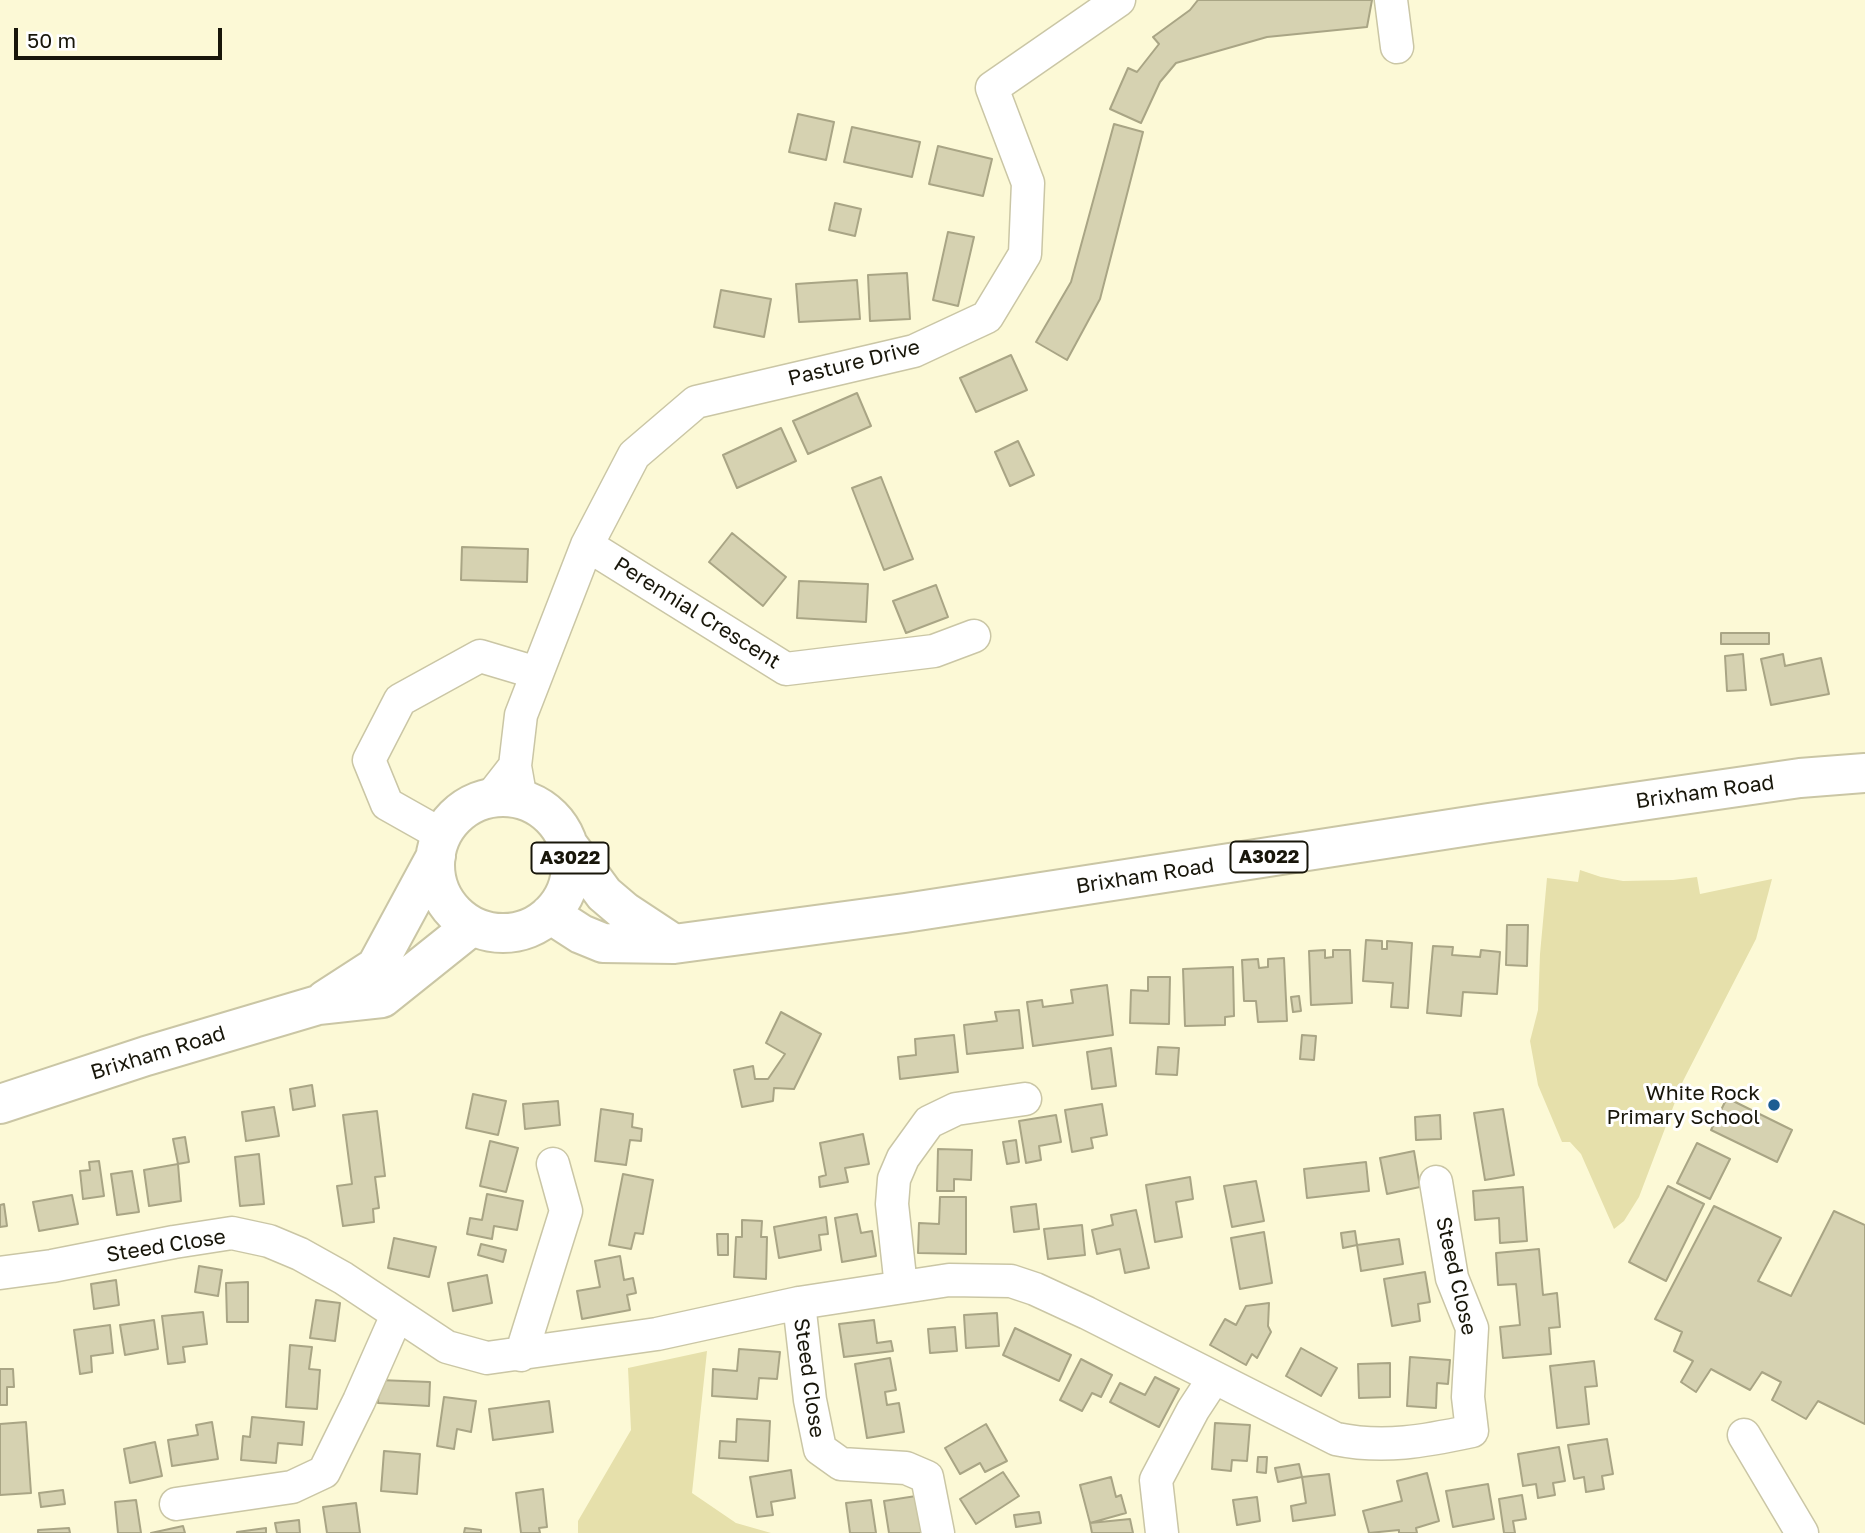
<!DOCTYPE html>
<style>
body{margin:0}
#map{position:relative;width:1865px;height:1533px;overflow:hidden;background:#fcf9d6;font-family:"Golos Text",sans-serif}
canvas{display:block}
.scale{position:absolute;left:14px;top:28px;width:208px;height:32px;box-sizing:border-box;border:4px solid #18160a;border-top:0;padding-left:9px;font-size:21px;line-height:24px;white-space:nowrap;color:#18160a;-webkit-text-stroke:5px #fff;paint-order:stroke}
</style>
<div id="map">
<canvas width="1865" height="1533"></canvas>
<div class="scale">50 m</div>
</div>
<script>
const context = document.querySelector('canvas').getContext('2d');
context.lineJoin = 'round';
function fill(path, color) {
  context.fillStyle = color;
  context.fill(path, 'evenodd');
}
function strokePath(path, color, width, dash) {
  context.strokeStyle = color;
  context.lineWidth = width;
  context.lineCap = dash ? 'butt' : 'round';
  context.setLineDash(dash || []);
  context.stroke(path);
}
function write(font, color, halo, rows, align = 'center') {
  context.font = font + ' "Golos Text",sans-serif';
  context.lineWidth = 6;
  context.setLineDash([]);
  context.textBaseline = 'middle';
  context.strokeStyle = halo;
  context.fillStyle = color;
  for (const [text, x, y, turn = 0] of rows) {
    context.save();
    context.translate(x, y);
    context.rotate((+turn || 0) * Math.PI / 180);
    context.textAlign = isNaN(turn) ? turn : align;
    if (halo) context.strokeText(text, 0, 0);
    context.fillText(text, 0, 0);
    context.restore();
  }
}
const green = new Path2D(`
 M 1580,870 L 1601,877 L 1623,881 L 1673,880 L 1697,877 L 1700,894 L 1772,879 L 1756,939 L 1683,1081 L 1639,1197 L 1624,1221 L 1614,1229 L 1581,1154 L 1570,1142 L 1562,1142 L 1538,1085 L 1530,1041 L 1538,1010 L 1540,954 L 1547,878 L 1578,882 Z
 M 707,1351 L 692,1493 L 736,1523 L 771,1533 L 578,1533 L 578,1521 L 631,1430 L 628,1368 Z`);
const building = new Path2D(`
 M 1198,0 L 1372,0 L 1367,27 L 1267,37 L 1176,63 L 1160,82 L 1141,123 L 1110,109 L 1128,68 L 1137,72 L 1159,44 L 1153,37 L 1190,10 Z
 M 798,114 L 834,122 L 826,160 L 789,152 Z
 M 1114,124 L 1143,132 L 1100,299 L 1067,360 L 1036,342 L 1071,282 Z
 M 852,127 L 920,142 L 912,177 L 844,162 Z
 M 938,146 L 992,159 L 983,196 L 929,184 Z
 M 835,203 L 861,209 L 855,236 L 829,230 Z
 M 948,232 L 974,237 L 958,306 L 933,300 Z
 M 907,273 L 910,319 L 870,321 L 868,275 Z
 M 857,280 L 860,319 L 799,322 L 796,284 Z
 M 721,290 L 771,299 L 764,337 L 714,327 Z
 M 1011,355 L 1027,390 L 976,412 L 960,378 Z
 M 857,393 L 871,426 L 808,454 L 793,421 Z
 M 781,428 L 796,461 L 737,488 L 723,455 Z
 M 1018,441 L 1034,475 L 1010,486 L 995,452 Z
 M 881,477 L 913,559 L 884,570 L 852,488 Z
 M 732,533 L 786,577 L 763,606 L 709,562 Z
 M 462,547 L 528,549 L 527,582 L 461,580 Z
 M 799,581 L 868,584 L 866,622 L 797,618 Z
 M 936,585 L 948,617 L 906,633 L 893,601 Z
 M 1721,633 L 1769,633 L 1769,644 L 1721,644 Z
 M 1743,654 L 1746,690 L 1727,691 L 1725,656 Z
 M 1783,654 L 1785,666 L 1821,658 L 1829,694 L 1771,705 L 1761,659 Z
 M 1507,925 L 1528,925 L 1527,966 L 1506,965 Z
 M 1366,940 L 1382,941 L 1382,949 L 1387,949 L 1387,941 L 1412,943 L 1408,1008 L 1391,1007 L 1393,983 L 1363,981 Z
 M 1433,946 L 1453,947 L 1452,955 L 1480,957 L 1481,950 L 1500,952 L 1497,994 L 1463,992 L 1461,1016 L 1427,1013 Z
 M 1325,950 L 1325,958 L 1333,957 L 1333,950 L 1350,950 L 1352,1003 L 1311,1005 L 1309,951 Z
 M 1284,958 L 1287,1021 L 1258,1022 L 1256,1001 L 1244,1001 L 1242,960 L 1258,959 L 1259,968 L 1268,967 L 1268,959 Z
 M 1233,967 L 1234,1016 L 1225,1017 L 1225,1025 L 1185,1026 L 1183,969 Z
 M 1148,977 L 1170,977 L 1169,1024 L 1130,1023 L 1131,990 L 1148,991 Z
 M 1107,985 L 1113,1035 L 1033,1046 L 1027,1002 L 1042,1000 L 1043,1007 L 1073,1003 L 1071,990 Z
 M 1299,996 L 1301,1011 L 1293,1012 L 1291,997 Z
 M 1019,1010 L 1023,1048 L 967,1054 L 964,1025 L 997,1021 L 995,1012 Z
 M 781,1012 L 821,1034 L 794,1089 L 774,1088 L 773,1101 L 742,1107 L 734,1070 L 753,1066 L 755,1079 L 768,1079 L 785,1054 L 766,1043 Z
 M 954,1035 L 958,1072 L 900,1079 L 898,1057 L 916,1055 L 915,1039 Z
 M 1302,1035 L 1316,1036 L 1314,1060 L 1300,1059 Z
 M 1158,1047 L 1179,1048 L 1177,1075 L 1156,1074 Z
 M 1111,1048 L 1116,1086 L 1092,1089 L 1087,1052 Z
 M 312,1085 L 315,1106 L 293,1110 L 290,1089 Z
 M 473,1094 L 506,1101 L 498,1135 L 466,1128 Z
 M 1727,1098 L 1792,1130 L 1777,1162 L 1711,1130 Z
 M 558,1101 L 560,1125 L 525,1129 L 523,1104 Z
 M 1102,1104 L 1107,1135 L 1091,1138 L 1093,1148 L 1072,1152 L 1065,1110 Z
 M 274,1107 L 279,1136 L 246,1141 L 242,1112 Z
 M 601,1109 L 633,1114 L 632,1127 L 642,1129 L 641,1141 L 630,1140 L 626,1165 L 595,1161 Z
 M 1503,1109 L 1514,1175 L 1485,1180 L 1474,1113 Z
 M 377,1111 L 385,1176 L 375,1177 L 379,1208 L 373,1209 L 374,1222 L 343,1226 L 337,1186 L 352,1184 L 343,1115 Z
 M 1056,1115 L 1061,1142 L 1039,1146 L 1041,1160 L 1026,1163 L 1019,1121 Z
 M 1440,1115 L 1441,1139 L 1416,1140 L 1415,1117 Z
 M 863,1134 L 869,1164 L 845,1168 L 848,1182 L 820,1187 L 819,1177 L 826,1175 L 820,1143 Z
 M 185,1137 L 189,1162 L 178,1164 L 173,1139 Z
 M 1016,1140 L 1019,1162 L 1007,1164 L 1003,1142 Z
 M 490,1141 L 518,1148 L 506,1192 L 480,1186 Z
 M 1697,1143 L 1730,1159 L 1710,1199 L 1677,1183 Z
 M 938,1149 L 972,1150 L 971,1180 L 954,1179 L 954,1191 L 937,1191 Z
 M 1414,1151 L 1420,1187 L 1387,1194 L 1380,1158 Z
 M 259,1154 L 264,1204 L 240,1206 L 235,1157 Z
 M 99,1161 L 104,1196 L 83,1199 L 80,1171 L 90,1170 L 89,1162 Z
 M 1366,1162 L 1369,1191 L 1307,1198 L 1304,1169 Z
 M 178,1164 L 181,1201 L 149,1206 L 144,1170 Z
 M 132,1171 L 139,1212 L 117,1215 L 111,1174 Z
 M 623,1174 L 653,1180 L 643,1234 L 635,1233 L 631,1249 L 609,1245 Z
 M 1190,1177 L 1193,1199 L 1176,1202 L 1182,1237 L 1155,1242 L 1146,1185 Z
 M 1256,1181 L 1264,1221 L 1232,1227 L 1224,1186 Z
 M 1668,1186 L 1704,1204 L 1666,1281 L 1629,1262 Z
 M 1523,1187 L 1527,1241 L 1500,1243 L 1499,1218 L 1475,1220 L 1473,1191 Z
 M 487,1194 L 523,1201 L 517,1230 L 494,1226 L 492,1239 L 467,1234 L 470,1218 L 482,1220 Z
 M 72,1195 L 78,1224 L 39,1231 L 33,1202 Z
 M 940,1197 L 966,1197 L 966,1254 L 918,1253 L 919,1223 L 939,1224 Z
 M 4,1204 L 7,1226 L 0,1227 L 0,1205 Z
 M 1036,1204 L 1039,1229 L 1014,1232 L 1011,1207 Z
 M 1714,1206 L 1781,1238 L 1758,1281 L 1791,1296 L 1834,1211 L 1865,1225 L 1865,1424 L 1818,1401 L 1806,1419 L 1772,1400 L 1781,1382 L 1762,1372 L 1750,1390 L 1711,1369 L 1696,1392 L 1681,1382 L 1693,1361 L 1674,1351 L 1682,1332 L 1655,1319 Z
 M 1136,1210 L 1149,1268 L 1125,1273 L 1120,1249 L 1097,1254 L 1092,1230 L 1113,1225 L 1111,1215 Z
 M 857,1214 L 861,1233 L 872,1231 L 876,1256 L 842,1262 L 835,1218 Z
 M 826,1217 L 828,1234 L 819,1235 L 821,1250 L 779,1258 L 774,1227 Z
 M 742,1220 L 762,1221 L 761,1237 L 767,1237 L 766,1279 L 734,1277 L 736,1237 L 742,1237 Z
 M 1082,1225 L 1085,1255 L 1048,1259 L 1044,1229 Z
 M 1355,1231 L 1357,1245 L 1343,1248 L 1341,1233 Z
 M 1264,1232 L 1272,1283 L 1240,1289 L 1231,1238 Z
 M 717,1234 L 728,1234 L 728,1255 L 718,1255 Z
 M 394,1238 L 436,1247 L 429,1277 L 388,1268 Z
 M 1399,1239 L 1403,1264 L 1361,1271 L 1357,1245 Z
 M 481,1244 L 506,1250 L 503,1262 L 478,1255 Z
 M 1539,1249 L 1543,1295 L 1557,1293 L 1560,1327 L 1549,1328 L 1551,1354 L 1503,1358 L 1500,1327 L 1520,1325 L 1516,1284 L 1498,1285 L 1496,1253 Z
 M 620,1256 L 624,1280 L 633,1278 L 636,1293 L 627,1295 L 630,1310 L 582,1319 L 577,1291 L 600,1287 L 595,1261 Z
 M 199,1266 L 222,1270 L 218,1296 L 195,1292 Z
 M 1425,1272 L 1430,1302 L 1418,1304 L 1420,1321 L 1392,1326 L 1384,1279 Z
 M 487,1275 L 492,1303 L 453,1311 L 448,1283 Z
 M 116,1280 L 119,1305 L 94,1309 L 91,1284 Z
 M 248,1282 L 248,1322 L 227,1322 L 226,1283 Z
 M 316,1300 L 340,1303 L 335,1341 L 310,1338 Z
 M 1269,1303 L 1268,1326 L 1271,1332 L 1257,1358 L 1252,1354 L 1246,1365 L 1210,1345 L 1225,1319 L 1236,1325 L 1246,1306 Z
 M 203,1312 L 207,1344 L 183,1347 L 185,1362 L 168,1364 L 162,1316 Z
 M 997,1313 L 999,1346 L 966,1348 L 964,1315 Z
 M 154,1320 L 158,1349 L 125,1355 L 120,1325 Z
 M 874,1320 L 877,1343 L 891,1341 L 893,1351 L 844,1357 L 839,1324 Z
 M 110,1325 L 113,1353 L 91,1356 L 92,1372 L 80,1374 L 74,1330 Z
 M 955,1327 L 957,1351 L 930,1353 L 928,1329 Z
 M 1015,1328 L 1071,1355 L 1059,1381 L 1003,1355 Z
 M 290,1345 L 312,1347 L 309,1369 L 320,1370 L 317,1409 L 286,1407 Z
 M 1301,1348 L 1337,1368 L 1321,1396 L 1286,1376 Z
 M 739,1349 L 780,1352 L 777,1379 L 759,1378 L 757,1399 L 712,1396 L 713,1369 L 737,1371 Z
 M 1410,1357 L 1450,1360 L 1448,1384 L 1437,1383 L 1436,1408 L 1407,1406 Z
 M 890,1358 L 896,1390 L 885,1392 L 887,1405 L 899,1403 L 904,1432 L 867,1438 L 855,1364 Z
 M 1081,1359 L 1112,1375 L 1101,1397 L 1092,1393 L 1082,1411 L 1060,1400 Z
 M 1594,1361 L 1597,1386 L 1585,1387 L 1589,1424 L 1557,1428 L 1550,1366 Z
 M 1390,1363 L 1390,1397 L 1359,1398 L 1358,1364 Z
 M 0,1369 L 13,1369 L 14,1387 L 7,1387 L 7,1405 L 0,1405 Z
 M 1155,1377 L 1179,1389 L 1159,1427 L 1110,1402 L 1120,1383 L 1145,1395 Z
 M 379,1380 L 430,1382 L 429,1406 L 378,1403 Z
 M 444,1397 L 476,1401 L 471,1432 L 457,1429 L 454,1449 L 437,1446 Z
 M 549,1401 L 553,1432 L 493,1440 L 489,1409 Z
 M 252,1417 L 304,1422 L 302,1445 L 278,1443 L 276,1463 L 241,1460 L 243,1436 L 250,1437 Z
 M 737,1419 L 770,1421 L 768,1461 L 719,1458 L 720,1441 L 736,1442 Z
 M 26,1422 L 31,1493 L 0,1495 L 0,1424 Z
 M 212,1422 L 218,1459 L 172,1466 L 168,1440 L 198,1435 L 196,1425 Z
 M 1215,1423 L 1250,1425 L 1247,1461 L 1232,1460 L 1231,1471 L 1212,1469 Z
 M 986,1424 L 1007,1461 L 985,1472 L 980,1463 L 960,1474 L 945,1448 Z
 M 1607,1439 L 1613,1474 L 1602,1476 L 1604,1489 L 1586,1492 L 1584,1477 L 1574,1479 L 1568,1445 Z
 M 155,1442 L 162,1476 L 130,1483 L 124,1449 Z
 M 1559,1447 L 1565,1481 L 1553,1483 L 1555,1495 L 1538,1498 L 1536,1484 L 1523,1486 L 1518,1454 Z
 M 384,1451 L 420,1454 L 417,1494 L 381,1491 Z
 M 1258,1457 L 1267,1457 L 1266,1473 L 1257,1472 Z
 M 1299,1464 L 1302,1477 L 1278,1482 L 1275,1468 Z
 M 791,1470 L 795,1498 L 771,1502 L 773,1515 L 757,1517 L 750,1477 Z
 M 1003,1472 L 1019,1496 L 976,1524 L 960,1499 Z
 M 1427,1473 L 1439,1521 L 1416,1528 L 1417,1533 L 1399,1533 L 1399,1530 L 1369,1533 L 1363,1511 L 1402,1501 L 1397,1481 Z
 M 1329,1474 L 1335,1515 L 1293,1521 L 1291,1506 L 1306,1503 L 1302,1477 Z
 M 1111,1477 L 1116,1497 L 1121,1495 L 1126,1513 L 1090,1523 L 1080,1485 Z
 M 1488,1484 L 1494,1519 L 1453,1527 L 1446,1491 Z
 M 543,1489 L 547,1527 L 539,1528 L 540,1533 L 521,1533 L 516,1493 Z
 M 63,1490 L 65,1504 L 41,1507 L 39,1493 Z
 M 1522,1495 L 1526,1519 L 1513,1521 L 1515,1533 L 1504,1533 L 1499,1499 Z
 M 916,1496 L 922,1533 L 889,1533 L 884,1501 Z
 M 1257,1497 L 1260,1521 L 1237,1525 L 1233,1500 Z
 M 136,1500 L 141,1533 L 118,1533 L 115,1502 Z
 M 871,1500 L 876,1533 L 850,1533 L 846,1503 Z
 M 356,1503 L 360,1533 L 327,1533 L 323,1507 Z
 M 1039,1512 L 1041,1523 L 1016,1527 L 1014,1515 Z
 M 1130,1519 L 1133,1533 L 1092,1533 L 1090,1523 Z
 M 299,1520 L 300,1533 L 277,1533 L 275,1523 Z
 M 183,1526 L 185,1533 L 151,1533 Z
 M 69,1528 L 70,1533 L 38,1533 L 38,1530 Z
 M 266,1528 L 266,1533 L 237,1533 L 237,1532 Z
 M 465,1528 L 481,1530 L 481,1533 L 464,1533 Z`);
const minor = new Path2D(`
 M 1391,0 L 1397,47
 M 587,545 L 786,669 L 934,651 L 974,636
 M 490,798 L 515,766
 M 521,800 L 515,766 L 521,715 L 587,545 L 634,455 L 696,402 L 914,351 L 987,317 L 1025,254 L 1028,183 L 992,88 L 1119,0
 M 442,835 L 387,804 L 369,760 L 400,700 L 480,656 L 537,673
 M 0,1273 L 52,1266 L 174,1242 L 232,1233 L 269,1241 L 300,1254 L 343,1278 L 447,1347 L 487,1358 L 657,1334 L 799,1303 L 949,1280 L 1011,1281 L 1035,1289 L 1087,1313 L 1336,1439 C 1384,1449 1425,1441 1472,1431 L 1468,1397 L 1472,1328 L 1452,1278 L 1436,1182
 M 901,1287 L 892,1204 L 894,1179 L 903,1158 L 929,1122 L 956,1109 L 1025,1099
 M 799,1303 L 810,1400 L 820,1449 L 841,1464 L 906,1468 L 927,1477 L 938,1533
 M 521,1355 L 566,1211 L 553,1164
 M 1744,1435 L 1802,1533
 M 176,1504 L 292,1487 L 324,1472 L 359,1401 L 397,1315
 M 1162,1533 L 1156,1480 L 1193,1410 L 1214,1378`);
const major = new Path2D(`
 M435 865a68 68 0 1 1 136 0a68 68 0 1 1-136 0Z
 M 568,845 L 604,894 L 624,911 L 674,944
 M 550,914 L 581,934 L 603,943 L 674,944 L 905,913 L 1489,823 L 1800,778 L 1865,773
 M 325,1000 L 376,967 L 436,856
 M 0,1104 L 146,1056 L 318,1005 L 382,998 L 472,926`);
const markers = [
 [1774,1105,7,"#1c5d92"]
];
const shields = [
 [1269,857,77],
 [570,858,77]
];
const shieldNames = [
 ["A3022",1269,857],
 ["A3022",570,858]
];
const streetNames = [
 ["Pasture Drive",854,363,-14],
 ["Perennial Crescent",697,613,32],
 ["Brixham Road",1705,792,-8],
 ["Brixham Road",1145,876,-9],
 ["Brixham Road",158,1053,-17],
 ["Steed Close",166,1246,-9],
 ["Steed Close",1456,1276,77],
 ["Steed Close",809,1378,82]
];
const poiNames = [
 ["White Rock",1760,1093],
 ["Primary School",1760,1117]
];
fill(green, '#e6e0ab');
fill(building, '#d6d2b1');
strokePath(building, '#a9a585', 2);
strokePath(minor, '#cac6a5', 35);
strokePath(major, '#cac6a5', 42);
strokePath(minor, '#fff', 32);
strokePath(major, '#fff', 38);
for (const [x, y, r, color] of markers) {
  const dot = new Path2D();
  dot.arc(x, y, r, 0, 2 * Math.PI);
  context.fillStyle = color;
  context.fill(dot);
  strokePath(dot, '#fff', 2.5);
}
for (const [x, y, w] of shields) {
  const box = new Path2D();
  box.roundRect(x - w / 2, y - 15.5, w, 31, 5);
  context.fillStyle = '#fff';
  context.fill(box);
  strokePath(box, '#18160a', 2);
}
write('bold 19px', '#18160a', null, shieldNames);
write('21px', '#18160a', '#fff', streetNames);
write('21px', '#18160a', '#fff', poiNames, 'right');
</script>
